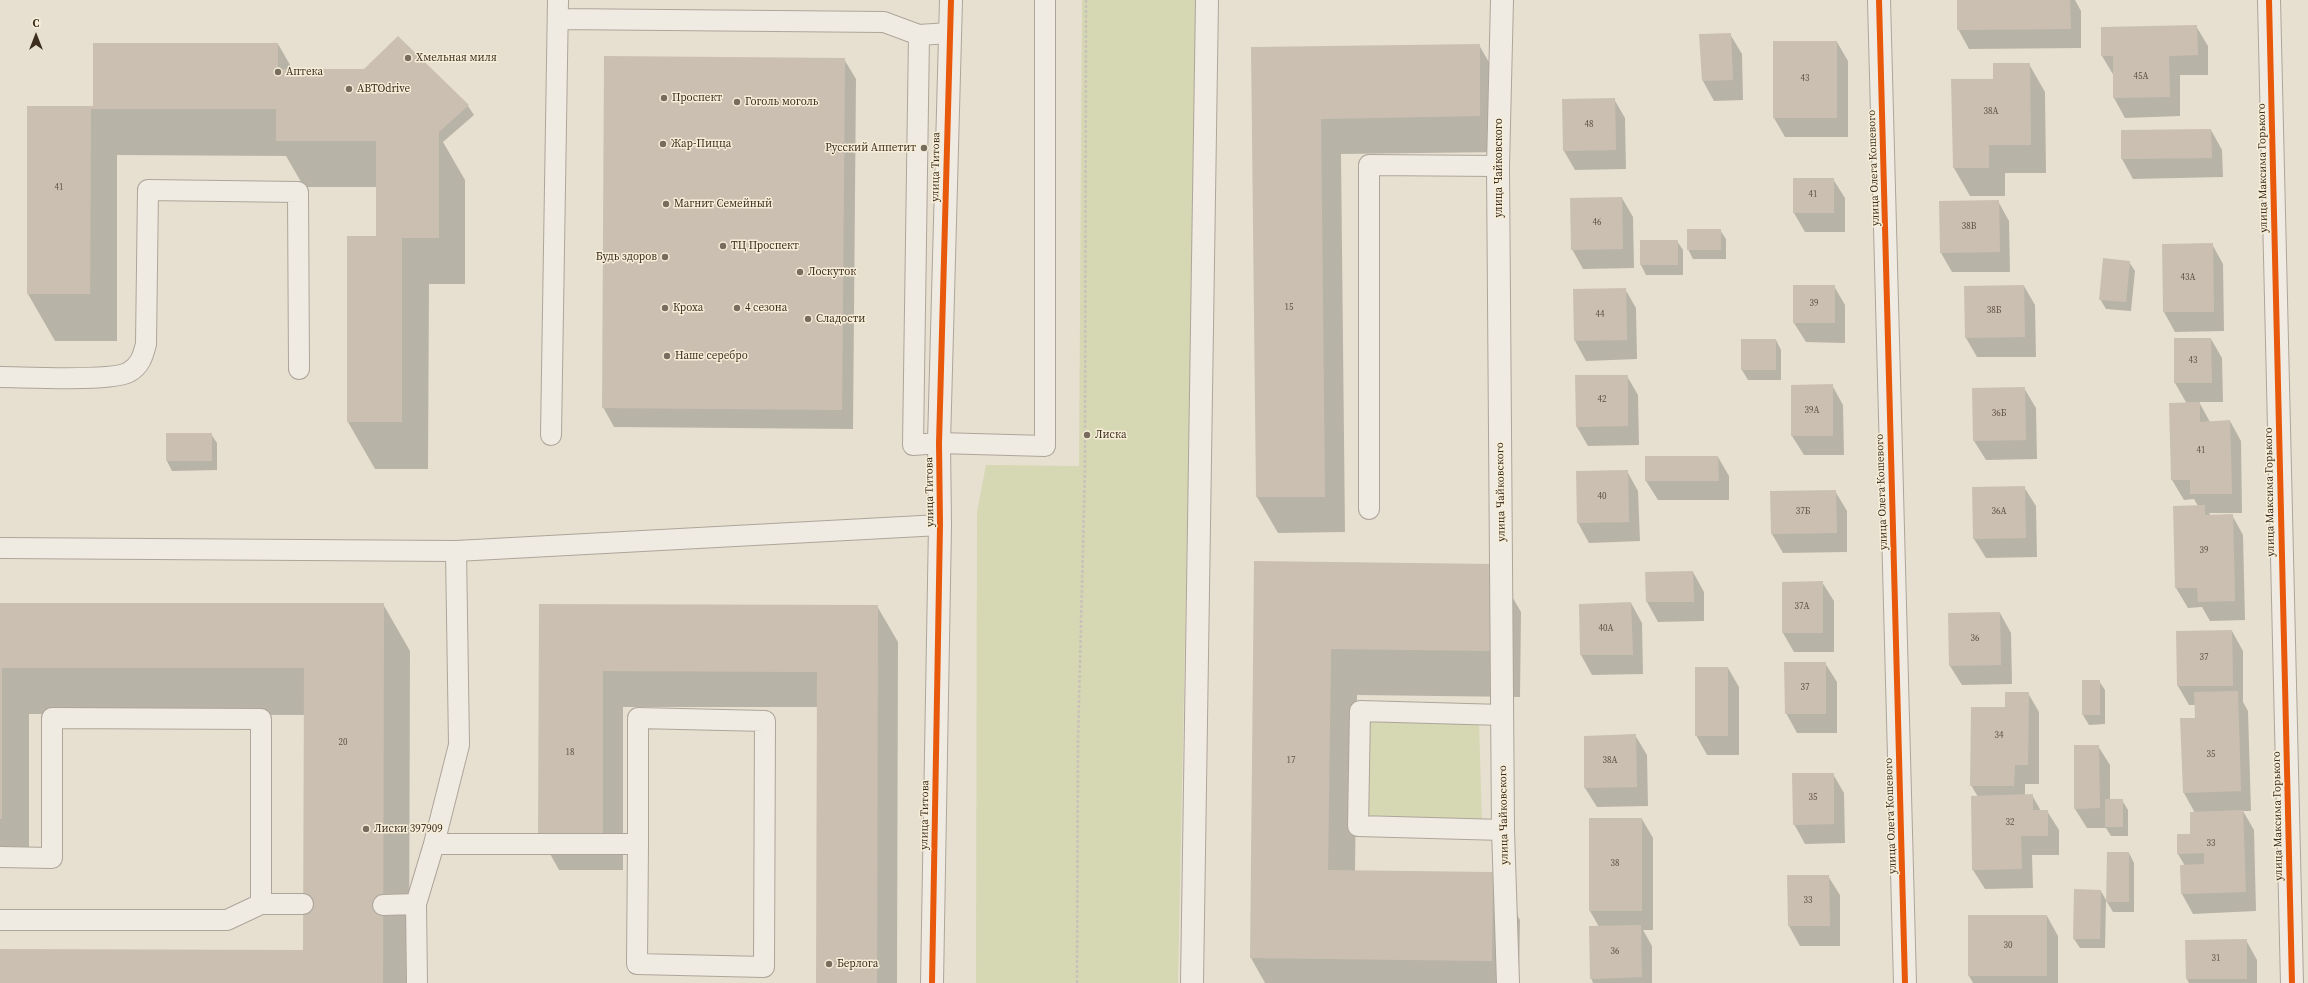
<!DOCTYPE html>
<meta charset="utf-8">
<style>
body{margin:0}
#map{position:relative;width:2308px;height:983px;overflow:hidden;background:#e7e0d1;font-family:"Source Serif 4",serif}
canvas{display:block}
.north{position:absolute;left:16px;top:16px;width:40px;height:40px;-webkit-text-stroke:3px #f7eed8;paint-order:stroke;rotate:0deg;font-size:11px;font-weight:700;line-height:16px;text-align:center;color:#3d2e20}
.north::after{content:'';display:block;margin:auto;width:14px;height:18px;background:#3d2e20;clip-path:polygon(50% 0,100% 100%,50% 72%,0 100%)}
</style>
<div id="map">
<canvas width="2308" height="983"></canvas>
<div class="north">С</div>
</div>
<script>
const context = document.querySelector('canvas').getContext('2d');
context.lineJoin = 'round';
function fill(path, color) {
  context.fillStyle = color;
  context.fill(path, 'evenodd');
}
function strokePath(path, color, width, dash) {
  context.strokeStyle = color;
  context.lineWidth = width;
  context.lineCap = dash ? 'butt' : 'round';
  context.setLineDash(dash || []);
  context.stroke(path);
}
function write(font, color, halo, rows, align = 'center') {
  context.font = font + ' "Source Serif 4",serif';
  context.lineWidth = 3;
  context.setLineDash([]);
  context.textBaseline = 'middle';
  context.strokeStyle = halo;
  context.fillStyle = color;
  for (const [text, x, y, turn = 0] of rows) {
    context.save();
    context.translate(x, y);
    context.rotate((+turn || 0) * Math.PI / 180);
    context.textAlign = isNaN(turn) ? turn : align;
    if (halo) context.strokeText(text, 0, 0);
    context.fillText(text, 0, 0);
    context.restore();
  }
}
const green = new Path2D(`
 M 1082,0 L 1198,0 L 1178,983 L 976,983 L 977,512 L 986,465 L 1079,466 Z
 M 1366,718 L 1479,719 L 1482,823 L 1366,819 Z`);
const shadow = new Path2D(`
 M 1958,0 L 2075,0 L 2081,11 L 2081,48 L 1969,49 L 1958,29 Z
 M 2196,26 L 2208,46 L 2208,75 L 2180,75 L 2180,116 L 2125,118 L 2114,98 L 2114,76 L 2102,56 L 2102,28 Z
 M 1730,34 L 1742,54 L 1743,100 L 1714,101 L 1703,81 L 1700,35 Z
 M 398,37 L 468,106 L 474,115 L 443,142 L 465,180 L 465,284 L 429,284 L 428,469 L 375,469 L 348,422 L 377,237 L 377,187 L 304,187 L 286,156 L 117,155 L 117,341 L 55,341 L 28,294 L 28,107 L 94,107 L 278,44 L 293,70 L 364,70 Z
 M 1837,42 L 1848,61 L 1848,137 L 1785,137 L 1774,118 Z
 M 1479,45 L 1500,81 L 1500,152 L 1341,154 L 1345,532 L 1278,533 L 1257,497 L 1252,48 Z
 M 844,59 L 856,79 L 853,429 L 614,427 L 603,407 Z
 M 2029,64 L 2045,92 L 2046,173 L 2005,173 L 2005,196 L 1970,196 L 1954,168 L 1994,80 Z
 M 1614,99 L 1625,118 L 1626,169 L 1575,170 L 1564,151 L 1563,100 Z
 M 2211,130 L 2222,150 L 2223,177 L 2133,179 L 2122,159 L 2122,131 Z
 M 1833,179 L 1845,198 L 1845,232 L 1805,232 L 1794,213 Z
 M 1622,198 L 1633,217 L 1634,268 L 1583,269 L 1572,249 Z
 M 1998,201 L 2009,221 L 2010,272 L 1952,272 L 1941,253 Z
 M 1720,230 L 1726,239 L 1726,259 L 1693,259 L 1688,249 Z
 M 1677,241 L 1683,250 L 1683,275 L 1646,275 L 1641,265 Z
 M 2212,244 L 2223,264 L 2224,331 L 2175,332 L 2164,312 L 2163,245 Z
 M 2129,262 L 2135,271 L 2131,311 L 2106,309 L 2100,299 Z
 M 1834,286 L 1845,305 L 1845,343 L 1806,342 L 1794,323 Z
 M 2024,286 L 2035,305 L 2036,357 L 1977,357 L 1966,338 Z
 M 1625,289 L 1636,308 L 1637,359 L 1586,361 L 1575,341 L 1574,290 Z
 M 2211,339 L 2222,358 L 2223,402 L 2199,402 L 2210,422 L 2230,421 L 2241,441 L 2242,513 L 2209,513 L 2211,516 L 2232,515 L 2243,535 L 2245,620 L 2210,621 L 2202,607 L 2188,608 L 2176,588 L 2174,507 L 2198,506 L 2194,499 L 2184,500 L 2172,480 L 2170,404 L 2187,404 L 2175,383 Z
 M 1742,340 L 1776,340 L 1781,350 L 1781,380 L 1748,380 L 1742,370 Z
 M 1627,376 L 1638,395 L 1639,445 L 1588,446 L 1577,427 Z
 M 1832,385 L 1843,405 L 1844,455 L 1804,455 L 1792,436 Z
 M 2024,388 L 2036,408 L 2037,459 L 1986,460 L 1974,441 Z
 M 211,434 L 217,443 L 217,470 L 172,471 L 167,461 Z
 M 1718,457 L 1729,476 L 1729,500 L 1658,500 L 1646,481 Z
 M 1627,471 L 1638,491 L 1640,541 L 1589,543 L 1578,523 L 1577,472 Z
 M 2024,487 L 2036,506 L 2037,557 L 1986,558 L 1974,539 Z
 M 1835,491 L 1847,511 L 1847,552 L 1783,553 L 1772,534 Z
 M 1255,562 L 1494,565 L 1521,612 L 1520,697 L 1357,695 L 1355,872 L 1493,873 L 1520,920 L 1519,983 L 1265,983 L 1251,958 Z
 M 1693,572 L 1704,592 L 1704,621 L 1658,622 L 1647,602 L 1646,573 Z
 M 1822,582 L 1834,601 L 1834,652 L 1794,652 L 1783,633 Z
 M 1631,603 L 1642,623 L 1643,674 L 1592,675 L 1581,655 L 1580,605 Z
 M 0,604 L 383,604 L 410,651 L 409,983 L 0,983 L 0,950 L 304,951 L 305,715 L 29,714 L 29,865 L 0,865 Z
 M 540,605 L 877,606 L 898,642 L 897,983 L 817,983 L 818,707 L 623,707 L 623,870 L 559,870 L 539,834 Z
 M 2000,613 L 2011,633 L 2012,684 L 1962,685 L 1950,666 Z
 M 2232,631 L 2243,651 L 2243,702 L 2248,711 L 2251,811 L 2243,811 L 2254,830 L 2256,911 L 2193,914 L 2182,894 L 2181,866 L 2185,866 L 2178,854 L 2191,835 L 2195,813 L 2184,793 L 2196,719 L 2196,705 L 2189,705 L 2178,686 Z
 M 1825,663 L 1837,682 L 1837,733 L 1797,733 L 1786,713 Z
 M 1728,668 L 1739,687 L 1739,755 L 1707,755 L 1696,735 Z
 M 2099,681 L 2105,690 L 2105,724 L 2089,725 L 2083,715 Z
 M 2028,693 L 2039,712 L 2039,784 L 2025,784 L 2025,796 L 2032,795 L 2041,811 L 2047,811 L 2059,830 L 2059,855 L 2032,855 L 2033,888 L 1985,889 L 1973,870 L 1978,797 L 1971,785 L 2006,708 Z
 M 1635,735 L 1647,755 L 1648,806 L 1597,807 L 1585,788 Z
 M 2098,746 L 2110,765 L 2110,800 L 2122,800 L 2128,810 L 2128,836 L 2111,836 L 2106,828 L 2087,828 L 2075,809 Z
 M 1833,774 L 1844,793 L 1845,843 L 1805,844 L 1794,824 Z
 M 1642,819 L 1653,838 L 1653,930 L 1643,930 L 1652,946 L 1652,983 L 1593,983 L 1591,978 L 1599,927 L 1590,911 Z
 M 2108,853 L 2129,853 L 2134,863 L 2134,912 L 2113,912 L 2107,902 Z
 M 1788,876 L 1828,876 L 1840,895 L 1840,946 L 1800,946 L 1789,926 Z
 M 2101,891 L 2106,900 L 2105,948 L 2080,948 L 2074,939 Z
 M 1969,916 L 2047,916 L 2058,936 L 2058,983 L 1973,983 L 1969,976 Z
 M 2246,940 L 2257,960 L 2257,983 L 2189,983 L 2187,979 Z`);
const building = new Path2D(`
 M 1957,0 L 2070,0 L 2071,29 L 1957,30 Z
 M 2197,25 L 2198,55 L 2169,56 L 2170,97 L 2113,98 L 2113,56 L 2101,56 L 2101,27 Z
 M 1731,33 L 1733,80 L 1702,81 L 1699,34 Z
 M 398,36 L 469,105 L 439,132 L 439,238 L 402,238 L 402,422 L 347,422 L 347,236 L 376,236 L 376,141 L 276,141 L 276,109 L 91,109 L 90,294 L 27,294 L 27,106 L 93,106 L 93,43 L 278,43 L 278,69 L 364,69 Z
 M 1773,41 L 1837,41 L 1837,118 L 1773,118 Z
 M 1480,44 L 1480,116 L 1321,119 L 1325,497 L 1256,497 L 1251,47 Z
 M 604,56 L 845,58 L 842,410 L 602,408 Z
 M 1993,63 L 2030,63 L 2031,145 L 1989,145 L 1989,168 L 1953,168 L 1951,79 L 1993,79 Z
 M 1615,98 L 1616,150 L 1563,151 L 1562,99 Z
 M 2211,129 L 2212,158 L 2121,159 L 2121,130 Z
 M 1793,178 L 1834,178 L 1834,213 L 1793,213 Z
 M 1622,197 L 1623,249 L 1571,250 L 1570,198 Z
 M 1999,200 L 2000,252 L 1940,253 L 1939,201 Z
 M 1687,229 L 1721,229 L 1721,250 L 1687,250 Z
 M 1640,240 L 1678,240 L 1678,265 L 1640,265 Z
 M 2213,243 L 2214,312 L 2163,312 L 2162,244 Z
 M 2103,258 L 2130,261 L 2126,302 L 2099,300 Z
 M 1793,285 L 1835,285 L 1835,323 L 1793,323 Z
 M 2024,285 L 2025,337 L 1965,338 L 1964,286 Z
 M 1626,288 L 1627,340 L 1574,341 L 1573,289 Z
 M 2174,338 L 2211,338 L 2212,383 L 2174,383 Z
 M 1741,339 L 1776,339 L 1776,370 L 1741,370 Z
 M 1575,375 L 1628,375 L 1628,426 L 1576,427 Z
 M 1833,384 L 1833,436 L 1791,436 L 1791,385 Z
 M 2025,387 L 2026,440 L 1973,441 L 1972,388 Z
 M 2200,402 L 2200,422 L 2230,420 L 2232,494 L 2190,494 L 2190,480 L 2171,480 L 2169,403 Z
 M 166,433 L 212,433 L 212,461 L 166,461 Z
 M 1645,456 L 1718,456 L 1719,481 L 1645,481 Z
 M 1628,470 L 1629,522 L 1577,523 L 1576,471 Z
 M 2025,486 L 2026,538 L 1973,539 L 1972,487 Z
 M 1836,490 L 1837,533 L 1771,534 L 1770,491 Z
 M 2205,505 L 2205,515 L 2233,514 L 2235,601 L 2198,602 L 2197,588 L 2175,588 L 2173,506 Z
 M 1254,561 L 1494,564 L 1493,651 L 1331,649 L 1328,870 L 1493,872 L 1492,961 L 1250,958 Z
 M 1693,571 L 1694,602 L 1646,602 L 1645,572 Z
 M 1823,581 L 1823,633 L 1782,633 L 1782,582 Z
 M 1631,602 L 1633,655 L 1580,655 L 1579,604 Z
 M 0,603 L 384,603 L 383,983 L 0,983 L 0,949 L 303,950 L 304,668 L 2,668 L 2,819 L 0,819 Z
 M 539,604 L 878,605 L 877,983 L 816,983 L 817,672 L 603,671 L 603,834 L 538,834 Z
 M 2000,612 L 2001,665 L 1949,666 L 1948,613 Z
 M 2232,630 L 2233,686 L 2177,686 L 2176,631 Z
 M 1784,662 L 1826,662 L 1826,714 L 1785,714 Z
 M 1695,667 L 1728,667 L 1728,736 L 1695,736 Z
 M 2082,680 L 2100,680 L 2100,715 L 2082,715 Z
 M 2238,691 L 2241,791 L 2183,793 L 2180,718 L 2195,718 L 2194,692 Z
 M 2005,692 L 2029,692 L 2028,765 L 2015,765 L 2014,786 L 1970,786 L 1971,707 L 2005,707 Z
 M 1636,734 L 1637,787 L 1584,788 L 1584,736 Z
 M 2074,745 L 2099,745 L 2100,808 L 2074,809 Z
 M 1792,773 L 1834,773 L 1834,824 L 1793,825 Z
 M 2033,794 L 2033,810 L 2048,810 L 2048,836 L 2021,836 L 2022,869 L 1972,870 L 1971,796 Z
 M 2105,799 L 2123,799 L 2123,827 L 2105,827 Z
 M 2243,810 L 2246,892 L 2181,894 L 2180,865 L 2204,864 L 2204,853 L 2177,854 L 2177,834 L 2190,834 L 2190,812 Z
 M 1589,818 L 1642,818 L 1642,911 L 1589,911 Z
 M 2107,852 L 2129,852 L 2129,902 L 2106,902 Z
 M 1787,875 L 1829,875 L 1830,926 L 1788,926 Z
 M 2074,889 L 2101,890 L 2100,939 L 2073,939 Z
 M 1968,915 L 2047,915 L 2047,976 L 1968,976 Z
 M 1641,925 L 1642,977 L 1590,979 L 1589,926 Z
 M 2247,939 L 2247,979 L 2186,979 L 2185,940 Z`);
const path = new Path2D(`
 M 1077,983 L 1078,741 L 1085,469 L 1086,0`);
const service = new Path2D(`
 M 558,19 L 884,22 L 919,35 L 913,445 L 939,443 L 1045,446 L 1045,0
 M 919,35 L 949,33
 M 0,377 C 24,377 113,382 129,372 C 140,366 143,356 146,344 L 148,190 L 298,192 L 299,369
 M 551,435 L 558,0
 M 1369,509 L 1369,165 L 1498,166
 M 0,548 L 456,551 L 940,525
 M 456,551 L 459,745 L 434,844 L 638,844 L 638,718 L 765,721 L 764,967 L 637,964 L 638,844
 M 1503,715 L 1360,711 L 1358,826 L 1503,830
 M 0,857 L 52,858 L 52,718 L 261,719 L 261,904
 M 416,904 L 417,983
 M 383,905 L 416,904 L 434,844
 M 0,920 L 227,920 L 261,904 L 303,904`);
const minor = new Path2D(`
 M 1502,0 L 1498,166 L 1503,830 L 1508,983
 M 1879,0 L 1905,983
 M 2269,0 L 2292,983`);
const tertiary = new Path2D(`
 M 932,983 L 940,525 L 939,443 L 951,0
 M 1192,983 L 1207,0`);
const cycleway = new Path2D(`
 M 1879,0 L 1905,983
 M 2269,0 L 2292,983
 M 932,983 L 940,525 L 939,443 L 951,0`);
const markers = [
 [408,58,4,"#786c5e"],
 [278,72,4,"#786c5e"],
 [349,89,4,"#786c5e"],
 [664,98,4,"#786c5e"],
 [737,102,4,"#786c5e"],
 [663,144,4,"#786c5e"],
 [924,148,4,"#786c5e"],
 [666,204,4,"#786c5e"],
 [723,246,4,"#786c5e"],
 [665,257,4,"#786c5e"],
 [800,272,4,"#786c5e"],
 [665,308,4,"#786c5e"],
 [737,308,4,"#786c5e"],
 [808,319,4,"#786c5e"],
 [667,356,4,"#786c5e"],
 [1087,435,4,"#786c5e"],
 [366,829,4,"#786c5e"],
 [829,964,4,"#786c5e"]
];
const numberNames = [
 ["45А",2141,77],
 ["43",1805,79],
 ["38А",1991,112],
 ["48",1589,125],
 ["41",59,188],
 ["41",1813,195],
 ["46",1597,223],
 ["38В",1969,227],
 ["43А",2188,278],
 ["39",1814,304],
 ["15",1289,308],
 ["38Б",1994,311],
 ["44",1600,315],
 ["43",2193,361],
 ["42",1602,400],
 ["39А",1812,411],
 ["36Б",1999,414],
 ["41",2201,451],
 ["40",1602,497],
 ["37Б",1803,512],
 ["36А",1999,512],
 ["39",2204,551],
 ["37А",1802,607],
 ["40А",1606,629],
 ["36",1975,639],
 ["37",2204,658],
 ["37",1805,688],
 ["34",1999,736],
 ["20",343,743],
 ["18",570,753],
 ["35",2211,755],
 ["17",1291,761],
 ["38А",1610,761],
 ["35",1813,798],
 ["32",2010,823],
 ["33",2211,844],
 ["38",1615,864],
 ["33",1808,901],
 ["30",2008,946],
 ["36",1615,952],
 ["31",2216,959]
];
const poiNames = [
 ["Хмельная миля",416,58],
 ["Аптека",286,72],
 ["АВТОdrive",357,89],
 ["Проспект",672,98],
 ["Гоголь моголь",745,102],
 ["Жар-Пицца",671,144],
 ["Русский Аппетит",916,148,"right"],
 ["Магнит Семейный",674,204],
 ["ТЦ Проспект",731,246],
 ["Будь здоров",657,257,"right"],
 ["Лоскуток",808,272],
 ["Кроха",673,308],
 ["4 сезона",745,308],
 ["Сладости",816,319],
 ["Наше серебро",675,356],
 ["Лиска",1095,435],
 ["Лиски 397909",374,829],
 ["Берлога",837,964]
];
const streetNames = [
 ["улица Титова",936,167,-89],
 ["улица Чайковского",1499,168,-90],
 ["улица Олега Кошевого",1874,168,-92],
 ["улица Максима Горького",2263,168,-91],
 ["улица Титова",930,492,-91],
 ["улица Чайковского",1501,492,-91],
 ["улица Олега Кошевого",1882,492,-92],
 ["улица Максима Горького",2270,492,-91],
 ["улица Титова",925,815,-89],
 ["улица Чайковского",1504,815,-91],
 ["улица Олега Кошевого",1891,816,-92],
 ["улица Максима Горького",2278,816,-91]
];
fill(green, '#d6d7b3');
fill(shadow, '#0003');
fill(building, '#cbbfb2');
strokePath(service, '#ada599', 22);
strokePath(minor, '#ada599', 24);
strokePath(tertiary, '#ada599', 24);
strokePath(path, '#c8c2b9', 2.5, [3, 2]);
strokePath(service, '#efebe3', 20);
strokePath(minor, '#efebe3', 22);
strokePath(tertiary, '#efebe3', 22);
strokePath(cycleway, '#e8590c', 6);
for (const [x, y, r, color] of markers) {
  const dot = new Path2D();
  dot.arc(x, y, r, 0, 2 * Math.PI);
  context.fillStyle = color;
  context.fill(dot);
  strokePath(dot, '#f7eed8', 1.5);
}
write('9px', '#605244', null, numberNames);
write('11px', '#3d2e20', '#f7eed8', poiNames, 'left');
write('11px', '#3d2e20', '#f7eed8', streetNames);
</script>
